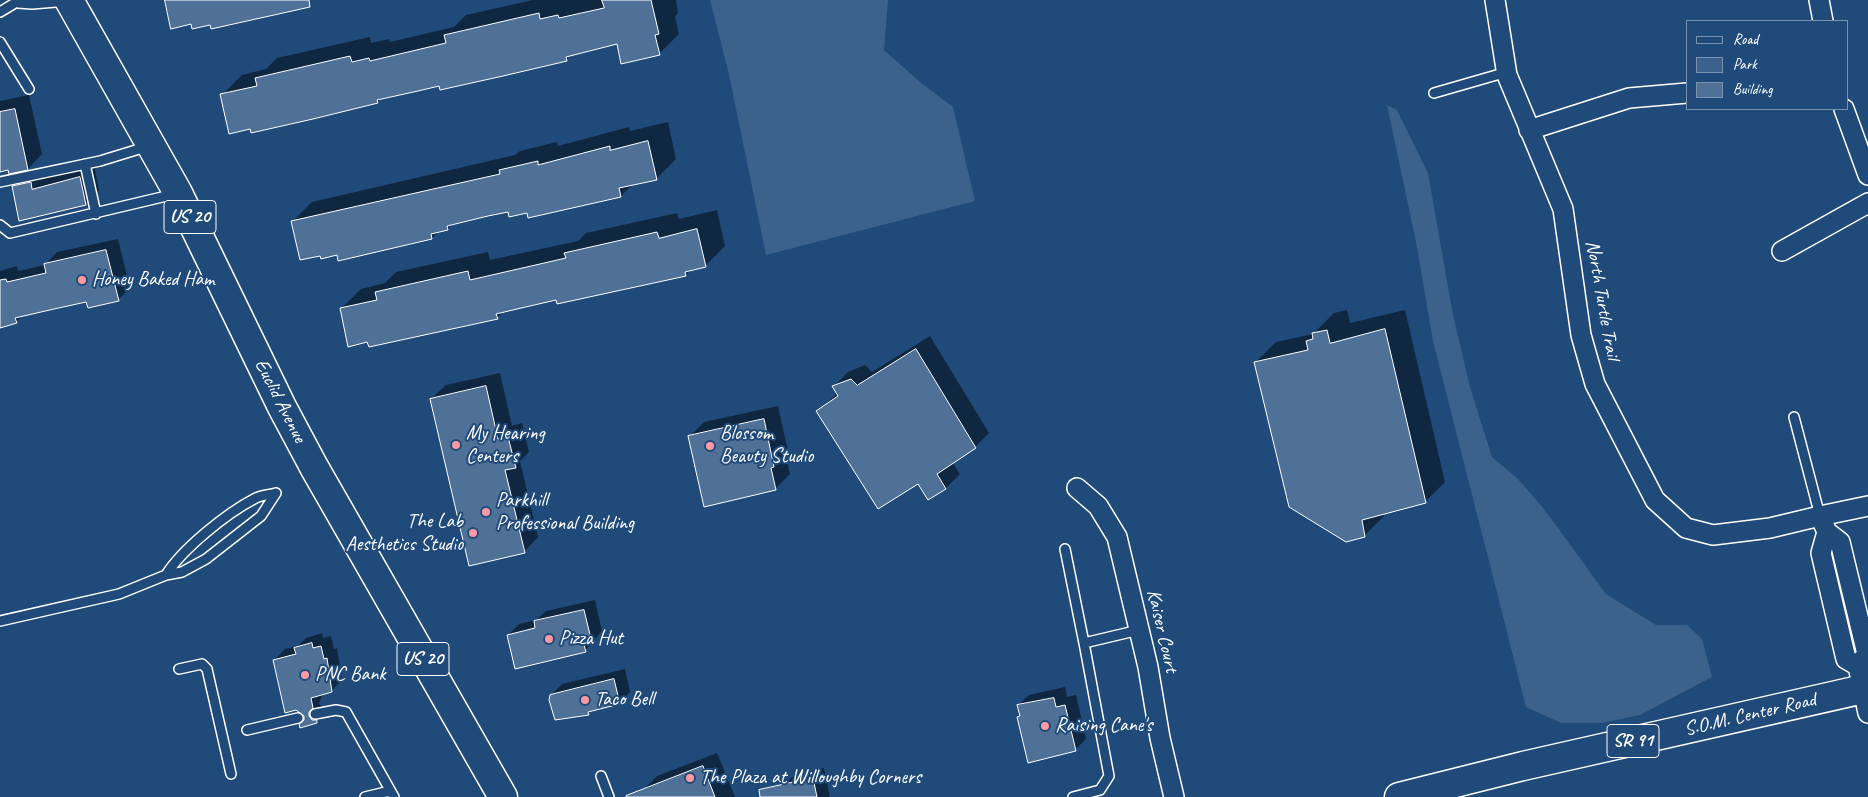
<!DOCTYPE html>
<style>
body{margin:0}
#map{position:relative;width:1868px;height:797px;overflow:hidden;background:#1f4a7a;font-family:Caveat,sans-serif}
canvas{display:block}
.legend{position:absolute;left:1686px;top:20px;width:162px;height:90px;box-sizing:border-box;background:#1f4a7a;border:1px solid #7992af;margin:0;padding:6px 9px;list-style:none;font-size:15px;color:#fff}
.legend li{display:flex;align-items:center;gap:10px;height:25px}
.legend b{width:25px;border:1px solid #7992af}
</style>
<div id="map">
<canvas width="1868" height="797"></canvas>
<ul class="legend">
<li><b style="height:6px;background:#1f4a7a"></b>Road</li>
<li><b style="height:14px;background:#3c618b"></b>Park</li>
<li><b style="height:14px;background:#507197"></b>Building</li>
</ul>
</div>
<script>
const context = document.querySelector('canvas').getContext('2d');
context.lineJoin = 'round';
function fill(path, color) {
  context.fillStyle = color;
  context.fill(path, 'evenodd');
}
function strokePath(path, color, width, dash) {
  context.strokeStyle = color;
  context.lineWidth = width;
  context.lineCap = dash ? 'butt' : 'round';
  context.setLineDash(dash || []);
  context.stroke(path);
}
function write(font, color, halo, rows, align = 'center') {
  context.font = font + ' Caveat,sans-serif';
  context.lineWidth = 4;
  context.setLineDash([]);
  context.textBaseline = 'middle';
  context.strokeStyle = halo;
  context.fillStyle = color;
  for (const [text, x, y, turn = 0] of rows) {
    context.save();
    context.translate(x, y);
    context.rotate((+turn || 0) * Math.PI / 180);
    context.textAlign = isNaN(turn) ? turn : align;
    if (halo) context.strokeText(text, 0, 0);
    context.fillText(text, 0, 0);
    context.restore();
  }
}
const green = new Path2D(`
 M 710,0 L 888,0 L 884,50 L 920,82 L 953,107 L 975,201 L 766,255 L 728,70 Z
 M 1387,105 L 1397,110 L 1428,173 L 1453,315 L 1470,387 L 1492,457 L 1517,478 L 1544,509 L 1606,594 L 1656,625 L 1687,625 L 1702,639 L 1712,677 L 1640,715 L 1602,723 L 1561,723 L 1526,707 L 1433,341 L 1416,242 Z`);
const shadow = new Path2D(`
 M 533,0 L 676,0 L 678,13 L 675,16 L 679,34 L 659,54 L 618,42 L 572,54 L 566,60 L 383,97 L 378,102 L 251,128 L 222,95 L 242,75 L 266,69 L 277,58 L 370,37 L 371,43 L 389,39 L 390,42 L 454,27 L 466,15 Z
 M 29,95 L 42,154 L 28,169 L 0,171 L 0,101 Z
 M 668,122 L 676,159 L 656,179 L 633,184 L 621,196 L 528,211 L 509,211 L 453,223 L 448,229 L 439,231 L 432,238 L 338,254 L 292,222 L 312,202 L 515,155 L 520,151 L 557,142 L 558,146 L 629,127 L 630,131 Z
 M 94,164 L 99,190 L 85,204 L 13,186 L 27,172 Z
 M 717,210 L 725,246 L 705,266 L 691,270 L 686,275 L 558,303 L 557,299 L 504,311 L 497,318 L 368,341 L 341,309 L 361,289 L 385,283 L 396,272 L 488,252 L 490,260 L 578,241 L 586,233 L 677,213 L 679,219 Z
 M 118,239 L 130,288 L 118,300 L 87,300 L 23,315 L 16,322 L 0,326 L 0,271 L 17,266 L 18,271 L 45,265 L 57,252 Z
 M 1347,310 L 1350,323 L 1405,310 L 1445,482 L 1425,502 L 1384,513 L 1384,516 L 1364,536 L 1256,362 L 1276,342 L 1313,334 L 1334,313 Z
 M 930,336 L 989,433 L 975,447 L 952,462 L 960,474 L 946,488 L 928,498 L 918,483 L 818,411 L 838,393 L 834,386 L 848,372 L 865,365 L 872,372 Z
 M 500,373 L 512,426 L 522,423 L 529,452 L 520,461 L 538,537 L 524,552 L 431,399 L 446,385 Z
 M 778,406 L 788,451 L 785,454 L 790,474 L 775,489 L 689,437 L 704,422 Z
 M 595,600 L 602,631 L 585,651 L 508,635 L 519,624 L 536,620 L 546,611 Z
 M 322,633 L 323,638 L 331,636 L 334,649 L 337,648 L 342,680 L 331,691 L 323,693 L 319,704 L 328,711 L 317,722 L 305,720 L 274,660 L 285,649 L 298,646 L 306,638 Z
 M 625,669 L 630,692 L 619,703 L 592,710 L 588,714 L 551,695 L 562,684 Z
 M 1065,687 L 1067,697 L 1076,695 L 1086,739 L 1075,750 L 1018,717 L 1021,715 L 1018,705 L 1029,695 Z
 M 717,753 L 735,797 L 646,797 L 643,790 L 657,776 Z
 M 824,768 L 830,797 L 779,797 L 784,785 L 795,774 Z`);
const building = new Path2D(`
 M 165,0 L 309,0 L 310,7 L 211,29 L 210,25 L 192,29 L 191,24 L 171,29 Z
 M 602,0 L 651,0 L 659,34 L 655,35 L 660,55 L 621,64 L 617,44 L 566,57 L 567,61 L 503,76 L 440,90 L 439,86 L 418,91 L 377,100 L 378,103 L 313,119 L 251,133 L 250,129 L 229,134 L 220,94 L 257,86 L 255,78 L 350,56 L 352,62 L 369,58 L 370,61 L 446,43 L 444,35 L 539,13 L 540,19 L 558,15 L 559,18 L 604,8 Z
 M 15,109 L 28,170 L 9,174 L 8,170 L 0,172 L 0,112 Z
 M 648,141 L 657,180 L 619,188 L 621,197 L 528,218 L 527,213 L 509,217 L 508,212 L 488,216 L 447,226 L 448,230 L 431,234 L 432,239 L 338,261 L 337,255 L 321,259 L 320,256 L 300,260 L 291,221 L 500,174 L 499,170 L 538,161 L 538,165 L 610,146 L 610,150 Z
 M 80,177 L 86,205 L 19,221 L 12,186 L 31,182 L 32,189 Z
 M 697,229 L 706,267 L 685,272 L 686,276 L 557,304 L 556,300 L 517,309 L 496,314 L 498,319 L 369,347 L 367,342 L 348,347 L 340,308 L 377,300 L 375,292 L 468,271 L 470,280 L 566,258 L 564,253 L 657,232 L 659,238 Z
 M 106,250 L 119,301 L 88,308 L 86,302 L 54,309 L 15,318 L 17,323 L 0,328 L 0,280 L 6,279 L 7,282 L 46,273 L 44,264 Z
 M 1385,329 L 1426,503 L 1362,520 L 1365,537 L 1346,542 L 1289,507 L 1254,362 L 1308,350 L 1306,341 L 1313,339 L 1312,333 L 1327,330 L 1330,343 Z
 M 916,349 L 976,448 L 937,474 L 946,489 L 928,500 L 918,484 L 878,509 L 816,411 L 838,396 L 832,386 L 851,379 L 857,385 Z
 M 486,386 L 498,439 L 508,437 L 516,468 L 505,470 L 525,553 L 469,566 L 430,399 Z
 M 764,419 L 774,467 L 771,468 L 776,490 L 704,507 L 688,436 Z
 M 584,610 L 592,643 L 584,645 L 586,652 L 515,669 L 507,635 L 535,628 L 534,621 Z
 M 312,643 L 313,648 L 321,646 L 324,659 L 327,658 L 332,692 L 311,698 L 313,708 L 309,712 L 309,716 L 312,720 L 317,720 L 317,723 L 300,728 L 299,724 L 304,720 L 304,716 L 296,710 L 285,713 L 273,660 L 296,654 L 294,648 Z
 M 614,679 L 620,704 L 588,712 L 589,715 L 555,720 L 549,700 L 550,695 Z
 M 1054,698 L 1056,707 L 1065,705 L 1076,751 L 1028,763 L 1017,717 L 1020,716 L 1017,705 Z
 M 703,766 L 715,797 L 626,797 L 626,796 Z
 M 813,778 L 817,797 L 760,797 L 759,790 Z`);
const lane = new Path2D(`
 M 18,3 L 32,4 L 68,1
 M 0,12 L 20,0
 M 0,42 L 29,89
 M 1434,93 L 1507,72
 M 85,164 L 96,214
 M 0,182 L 100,161 L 149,146
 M 0,225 L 10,233 L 175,194
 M 1794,417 L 1820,516
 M 1065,549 L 1084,643
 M 166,575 C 182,549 227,513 254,499 C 260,495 269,495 276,493
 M 0,621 L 119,594 L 166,575 L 182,572 L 206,559 L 261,516 L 276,493
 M 179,669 L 202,664 L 207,669 L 231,774
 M 315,714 L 336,710 L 346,712 L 394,797
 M 247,730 L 298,718
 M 601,776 L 609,797
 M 365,797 L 390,791
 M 1073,797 L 1100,790 L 1109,776 L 1084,643 L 1139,630`);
const street = new Path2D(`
 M 1495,0 L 1507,75 L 1563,209 L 1581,335 L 1595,384 L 1655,500 L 1686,528 L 1713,535 L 1770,528 L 1820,516 L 1827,532 L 1840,542 L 1867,654 L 1858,666 L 1868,713
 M 1819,0 L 1823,21
 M 1844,109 L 1868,175
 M 1529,130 L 1629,98 L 1687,93
 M 1782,251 L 1868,203
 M 1077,488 L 1098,506 L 1117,537 L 1148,667 L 1160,738 L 1174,797
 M 1820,516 L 1868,506
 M 1827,532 L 1821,553 L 1846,659 L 1858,666`);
const primary = new Path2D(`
 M 69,0 L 178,193 L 282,407 L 314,467 L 503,797
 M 1399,797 L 1523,766 L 1868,688`);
const markers = [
 [82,280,5,"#ff9aa2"],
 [456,445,5,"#ff9aa2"],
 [710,446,5,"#ff9aa2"],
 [486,512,5,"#ff9aa2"],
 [473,533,5,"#ff9aa2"],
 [549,639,5,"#ff9aa2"],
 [305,675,5,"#ff9aa2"],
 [585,700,5,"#ff9aa2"],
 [1045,726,5,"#ff9aa2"],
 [690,778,5,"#ff9aa2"]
];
const shields = [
 [190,217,52],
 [423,659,52],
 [1633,741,52]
];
const shieldNames = [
 ["US 20",190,217],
 ["US 20",423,659],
 ["SR 91",1633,741]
];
const poiNames = [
 ["Honey Baked Ham",92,280],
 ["My Hearing",466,434],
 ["Centers",466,457],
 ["Blossom",720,434],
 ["Beauty Studio",720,457],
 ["Parkhill",496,501],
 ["Professional Building",496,524],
 ["The Lab",463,522,"right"],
 ["Aesthetics Studio",463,545,"right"],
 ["Pizza Hut",559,639],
 ["PNC Bank",315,675],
 ["Taco Bell",595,700],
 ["Raising Cane's",1055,726],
 ["The Plaza at Willoughby Corners",700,778]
];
const streetNames = [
 ["North Turtle Trail",1602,300,80],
 ["Euclid Avenue",280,401,63],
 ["Kaiser Court",1162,631,77],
 ["S.O.M. Center Road",1750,715,-13]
];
fill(green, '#3c618b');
fill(shadow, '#0007');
fill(building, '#507197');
strokePath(building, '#fff', 1);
strokePath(lane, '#fff', 12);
strokePath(street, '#fff', 22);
strokePath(primary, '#fff', 31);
strokePath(lane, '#1f4a7a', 9);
strokePath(street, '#1f4a7a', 19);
strokePath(primary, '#1f4a7a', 28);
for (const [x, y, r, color] of markers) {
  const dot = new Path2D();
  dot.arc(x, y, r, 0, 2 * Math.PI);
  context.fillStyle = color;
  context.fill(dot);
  strokePath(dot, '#1f4a7a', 2);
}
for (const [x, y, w] of shields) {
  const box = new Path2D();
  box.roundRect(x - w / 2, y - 16.5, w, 33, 4);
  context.fillStyle = '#1f4a7a';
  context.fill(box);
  strokePath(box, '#fff', 1);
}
write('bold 19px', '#fff', null, shieldNames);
write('20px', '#fff', '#1f4a7a', poiNames, 'left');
write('20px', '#fff', '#1f4a7a', streetNames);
</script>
